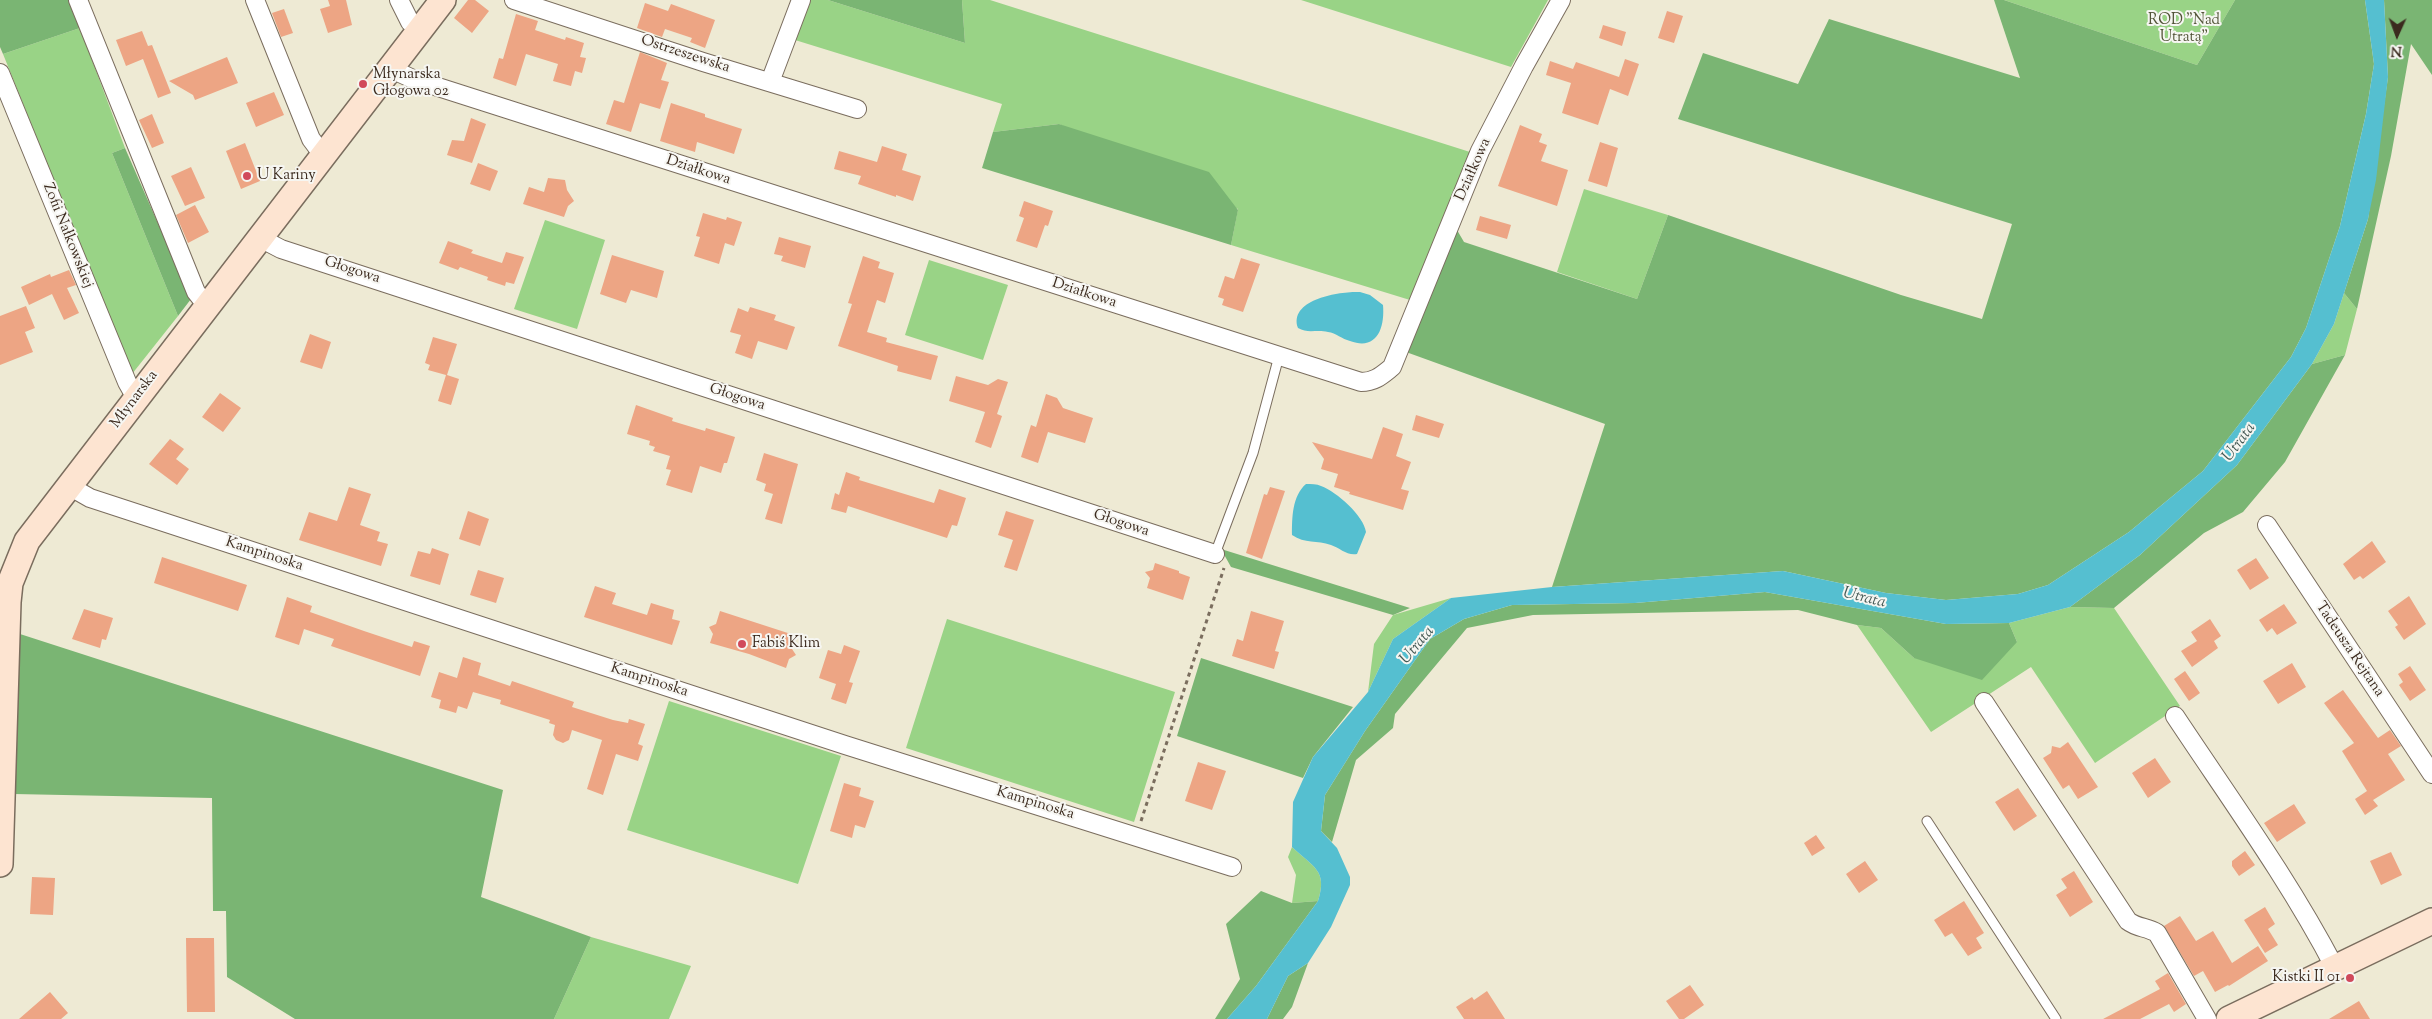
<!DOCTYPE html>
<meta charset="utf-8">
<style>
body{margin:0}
#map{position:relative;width:2432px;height:1019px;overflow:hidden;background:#eeead4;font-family:"Sorts Mill Goudy",serif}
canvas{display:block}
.north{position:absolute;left:2372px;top:10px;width:50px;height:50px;-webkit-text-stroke:4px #f6f6f2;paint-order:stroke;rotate:182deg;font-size:14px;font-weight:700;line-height:20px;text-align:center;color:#3b2a1e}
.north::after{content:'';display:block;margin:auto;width:18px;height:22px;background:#3b2a1e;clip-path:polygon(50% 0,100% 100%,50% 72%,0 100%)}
</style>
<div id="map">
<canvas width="2432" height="1019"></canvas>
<div class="north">N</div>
</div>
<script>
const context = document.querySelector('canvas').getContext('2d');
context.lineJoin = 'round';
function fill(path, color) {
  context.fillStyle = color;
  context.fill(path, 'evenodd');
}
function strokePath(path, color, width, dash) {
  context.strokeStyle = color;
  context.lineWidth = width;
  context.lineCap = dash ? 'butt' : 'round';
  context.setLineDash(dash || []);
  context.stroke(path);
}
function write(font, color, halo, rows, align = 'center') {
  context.font = font + ' "Sorts Mill Goudy",serif';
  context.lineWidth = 4;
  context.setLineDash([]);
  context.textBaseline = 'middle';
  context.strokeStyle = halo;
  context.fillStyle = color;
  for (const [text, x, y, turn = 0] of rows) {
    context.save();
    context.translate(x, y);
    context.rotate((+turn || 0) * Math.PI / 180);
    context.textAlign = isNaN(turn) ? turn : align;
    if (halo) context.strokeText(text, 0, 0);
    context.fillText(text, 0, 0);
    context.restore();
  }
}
const green = new Path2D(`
 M 811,0 L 828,0 L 965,43 L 962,0 L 990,0 L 1470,152 L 1410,300 L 1231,245 L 1238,209 L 1059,124 L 993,132 L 1002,104 L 795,40 Z
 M 1301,0 L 1548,0 L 1511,67 Z
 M 2004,0 L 2235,0 L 2197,65 Z
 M 80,28 L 125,148 L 112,153 L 178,316 L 132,374 L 3,54 Z
 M 1584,189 L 1668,215 L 1637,299 L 1557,272 Z
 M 545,220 L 605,240 L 577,329 L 514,309 Z
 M 929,260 L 1008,285 L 983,360 L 905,335 Z
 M 2344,293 L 2357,309 L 2345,355 L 2312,364 L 2334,324 Z
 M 1451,598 L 1393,639 L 1368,692 L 1374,644 L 1393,615 Z
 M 2070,607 L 2114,608 L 2180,706 L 2095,763 L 2031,667 L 1931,732 L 1857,625 L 1881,628 L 1914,658 L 2017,642 L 2009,623 Z
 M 947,619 L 1175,692 L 1134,822 L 906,748 Z
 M 669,701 L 841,756 L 798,884 L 627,830 Z
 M 1292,847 C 1313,867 1328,870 1318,901 L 1292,903 L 1296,875 L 1288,857 Z
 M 591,937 L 691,966 L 669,1019 L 554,1019 Z`);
const forest = new Path2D(`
 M 0,0 L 69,0 L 80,28 L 3,54 L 0,47 Z
 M 828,0 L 962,0 L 965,43 Z
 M 1994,0 L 2004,0 L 2197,65 L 2235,0 L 2365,0 L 2374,64 L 2366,114 L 2340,226 L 2306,328 L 2291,357 L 2203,471 L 2129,532 L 2048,585 L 2018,594 L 1946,600 L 1886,593 L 1783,571 L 1552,587 L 1605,424 L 1406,352 L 1457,230 L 1464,242 L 1637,299 L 1668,215 L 1901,295 L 1982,319 L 2012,224 L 1678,119 L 1703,53 L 1798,84 L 1829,19 L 2020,78 Z
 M 2384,0 L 2432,0 L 2432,75 L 2411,44 L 2391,156 L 2357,309 L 2344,293 L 2368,219 L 2388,77 Z
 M 1059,124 L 1209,172 L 1238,210 L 1231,245 L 982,168 L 993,132 Z
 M 125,148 L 191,299 L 178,316 L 112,153 Z
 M 2345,355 L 2285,462 L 2243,512 L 2204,533 L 2114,608 L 2070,607 L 2140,555 L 2237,465 L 2312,364 Z
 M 1221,549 L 1410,608 L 1393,615 L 1231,567 Z
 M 1765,592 L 1946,624 L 2009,623 L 2017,642 L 1982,680 L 1914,658 L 1881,628 L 1857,625 L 1798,610 L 1533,615 L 1467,628 L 1395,714 L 1393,728 L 1356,760 L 1332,842 L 1321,831 L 1325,795 L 1365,731 L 1430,639 L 1464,619 L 1512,605 L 1635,603 Z
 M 20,634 L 503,790 L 481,897 L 591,937 L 554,1019 L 295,1019 L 227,977 L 226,911 L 213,911 L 212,798 L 14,794 Z
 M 1201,658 L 1353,707 L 1313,757 L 1303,778 L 1177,736 Z
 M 1261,891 L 1292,903 L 1318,901 L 1256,986 L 1227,1019 L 1215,1019 L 1240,979 L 1226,924 Z
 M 1308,963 L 1292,1007 L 1283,1019 L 1267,1019 L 1288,976 Z`);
const water = new Path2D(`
 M 2365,0 L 2384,0 L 2388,77 L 2376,180 L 2368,219 L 2334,324 L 2312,364 L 2237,465 L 2140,555 L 2070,607 L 2009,623 L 1946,624 L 1765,592 L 1635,603 L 1512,605 L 1464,619 L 1430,639 L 1365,731 L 1325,795 L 1321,831 L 1337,848 L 1350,877 L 1350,885 L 1331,927 L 1308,963 L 1288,976 L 1267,1019 L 1227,1019 L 1256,986 L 1318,901 C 1328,870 1313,867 1292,847 L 1293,802 L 1313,757 L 1368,692 L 1393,639 L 1451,598 L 1552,587 L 1783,571 L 1886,593 L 1946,600 L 2018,594 L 2048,585 L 2129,532 L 2203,471 L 2291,357 L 2306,328 L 2340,226 L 2366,114 L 2374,64 Z
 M 1360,292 L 1370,295 L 1383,305 C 1385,328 1377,351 1350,341 C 1342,339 1336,333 1328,332 C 1317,329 1308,334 1298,328 C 1288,299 1341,291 1360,292 Z
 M 1306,484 C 1311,484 1317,484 1321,486 C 1337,492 1364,516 1366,532 L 1357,554 C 1347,556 1340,548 1331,545 C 1317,540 1305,544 1292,535 C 1292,518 1292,496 1306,484 Z`);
const building = new Path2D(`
 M 328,0 L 346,0 L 352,25 L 328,33 L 320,9 L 330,6 Z
 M 468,0 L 475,0 L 489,11 L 472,33 L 454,18 Z
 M 645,3 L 668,11 L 671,4 L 715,20 L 705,48 L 690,42 L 692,38 L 665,29 L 662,37 L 637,28 Z
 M 284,9 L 293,33 L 281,37 L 272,13 Z
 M 1667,11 L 1683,16 L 1674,43 L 1658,38 Z
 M 516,14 L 538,21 L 535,30 L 565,40 L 566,37 L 584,43 L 580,57 L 586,58 L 582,73 L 575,71 L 571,86 L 553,81 L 558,64 L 526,54 L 516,86 L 493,78 L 499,58 L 503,59 Z
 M 1603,25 L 1626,32 L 1622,46 L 1599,38 Z
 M 142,31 L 148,46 L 152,45 L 171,93 L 158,98 L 143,59 L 126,66 L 116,40 Z
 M 640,52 L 667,63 L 661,80 L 669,82 L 660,109 L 640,103 L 631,132 L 606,124 L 614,100 L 624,103 Z
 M 227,57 L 238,83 L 195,100 L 193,95 L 169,81 Z
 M 1625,59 L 1639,64 L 1628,96 L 1610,89 L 1598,125 L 1562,113 L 1571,83 L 1546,75 L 1550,61 L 1573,69 L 1576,62 L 1619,77 Z
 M 274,92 L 284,115 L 256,127 L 246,103 Z
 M 671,103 L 705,114 L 705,117 L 742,129 L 734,154 L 697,142 L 695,152 L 660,141 Z
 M 152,114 L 164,143 L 152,148 L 139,120 Z
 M 471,118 L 486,124 L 472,163 L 447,155 L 452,140 L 464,141 Z
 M 1520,125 L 1542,134 L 1539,142 L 1547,145 L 1541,161 L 1568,170 L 1557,206 L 1498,186 Z
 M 1600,142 L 1618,148 L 1607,187 L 1588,181 Z
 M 245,143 L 260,181 L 241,189 L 226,151 Z
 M 882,146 L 907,154 L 902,170 L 921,176 L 913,201 L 896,195 L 896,197 L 858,184 L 861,176 L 834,169 L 839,151 L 877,162 Z
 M 478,163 L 498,171 L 490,191 L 470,184 Z
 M 191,167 L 205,198 L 185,206 L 171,176 Z
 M 548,178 L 565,180 L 567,190 L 574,201 L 568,206 L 564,217 L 523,204 L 529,187 L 544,192 Z
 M 1024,201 L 1053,211 L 1048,226 L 1045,225 L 1037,248 L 1016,241 L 1024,218 L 1019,216 Z
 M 195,205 L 209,232 L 188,243 L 176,215 Z
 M 703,213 L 726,220 L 727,217 L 742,222 L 734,246 L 725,243 L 719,264 L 694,256 L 700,237 L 696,236 Z
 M 1480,216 L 1511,225 L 1507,239 L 1476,230 Z
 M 779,237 L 811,246 L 805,268 L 781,261 L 783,256 L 774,254 Z
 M 448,241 L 473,250 L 471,253 L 502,263 L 506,252 L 524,257 L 514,284 L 506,282 L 505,286 L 487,280 L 488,277 L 460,267 L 458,270 L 439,263 Z
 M 612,255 L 664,271 L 657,298 L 631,290 L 626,303 L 600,294 Z
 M 863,256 L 880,262 L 878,268 L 894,273 L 885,303 L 877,300 L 867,332 L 887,338 L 886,342 L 938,356 L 931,380 L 897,371 L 898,366 L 838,346 L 852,304 L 848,303 Z
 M 1241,258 L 1260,264 L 1243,312 L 1222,305 L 1224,299 L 1218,297 L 1225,276 L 1234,279 Z
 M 69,270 L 76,285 L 67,288 L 79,313 L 64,320 L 52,294 L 29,305 L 21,287 L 50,274 L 51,277 Z
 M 26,306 L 35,328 L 25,332 L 33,352 L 0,365 L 0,316 Z
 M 750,307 L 776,315 L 774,320 L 795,327 L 787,350 L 758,341 L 752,359 L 735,353 L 741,335 L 730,332 L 738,308 L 748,312 Z
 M 310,334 L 331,342 L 322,369 L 300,362 Z
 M 433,337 L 457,344 L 447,375 L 459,379 L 451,405 L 438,401 L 446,375 L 428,370 L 430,365 L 425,363 Z
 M 956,376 L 988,385 L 998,379 L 1008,382 L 997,414 L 1002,416 L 991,448 L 975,442 L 985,412 L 949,401 Z
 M 220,393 L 241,408 L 223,432 L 202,417 Z
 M 1046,394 L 1057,398 L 1063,408 L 1093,418 L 1085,443 L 1048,432 L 1038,463 L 1021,457 L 1031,425 L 1036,427 Z
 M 636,405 L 673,418 L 672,421 L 705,431 L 706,428 L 735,437 L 727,463 L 724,463 L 721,473 L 700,466 L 692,493 L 666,485 L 671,470 L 666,469 L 670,456 L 653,451 L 655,447 L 649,445 L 650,441 L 627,434 Z
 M 1416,415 L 1444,424 L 1439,438 L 1412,430 Z
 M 1383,427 L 1403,434 L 1396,456 L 1411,462 L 1401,489 L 1409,491 L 1403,510 L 1349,494 L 1350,492 L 1334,487 L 1338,474 L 1321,469 L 1324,459 L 1312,442 L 1372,459 Z
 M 170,439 L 184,449 L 176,459 L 189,469 L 177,485 L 149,464 Z
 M 764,453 L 798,464 L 782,524 L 765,519 L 773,494 L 764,491 L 766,484 L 756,480 Z
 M 846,472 L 860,477 L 859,480 L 934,503 L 939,489 L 966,498 L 957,526 L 952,525 L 947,538 L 848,506 L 846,513 L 831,509 L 835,493 L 839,495 Z
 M 349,487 L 371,494 L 360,525 L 380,532 L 377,541 L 388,544 L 381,566 L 299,540 L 309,512 L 337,521 Z
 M 1270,487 L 1285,491 L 1262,559 L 1246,553 L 1264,494 L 1267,495 Z
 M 468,511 L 489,519 L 480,546 L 459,539 Z
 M 1006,511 L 1034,520 L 1017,571 L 1004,567 L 1013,540 L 998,535 Z
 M 2372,541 L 2386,562 L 2363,579 L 2360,576 L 2354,580 L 2343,564 Z
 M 432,548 L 449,554 L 440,585 L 410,576 L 418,551 L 430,554 Z
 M 162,557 L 247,585 L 238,611 L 154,583 Z
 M 2256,558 L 2269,578 L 2250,590 L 2237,570 Z
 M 1155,563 L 1179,571 L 1179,573 L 1190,577 L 1183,600 L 1147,588 L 1150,578 L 1145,572 L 1153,570 Z
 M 478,570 L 504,578 L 496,603 L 470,595 Z
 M 595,586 L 616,593 L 612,604 L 647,615 L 651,603 L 674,610 L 672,619 L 680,621 L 672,645 L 584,617 Z
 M 2409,596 L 2426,624 L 2404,640 L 2395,627 L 2398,625 L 2388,611 Z
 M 287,597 L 312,606 L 310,612 L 364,631 L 412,647 L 414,641 L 430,646 L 420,676 L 331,646 L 334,639 L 304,629 L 299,645 L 275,637 Z
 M 2284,604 L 2297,623 L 2277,635 L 2272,628 L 2267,632 L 2259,620 Z
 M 84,609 L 113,618 L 106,640 L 102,639 L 100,648 L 72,639 Z
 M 720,611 L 797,636 L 792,649 L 796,655 L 789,659 L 786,668 L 749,654 L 710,643 L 713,634 L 709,627 L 716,624 Z
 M 1251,611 L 1284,621 L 1275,651 L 1279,652 L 1274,669 L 1232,656 L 1237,639 L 1243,641 Z
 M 2210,619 L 2221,636 L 2214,641 L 2218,648 L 2192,667 L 2181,651 L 2197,641 L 2191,632 Z
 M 844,645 L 860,651 L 849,682 L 853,683 L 846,704 L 831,699 L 836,684 L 819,678 L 828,650 L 841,654 Z
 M 463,657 L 481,663 L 478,675 L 510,686 L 512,681 L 574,702 L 572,707 L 613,720 L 628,723 L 629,719 L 645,724 L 638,744 L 643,746 L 638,761 L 616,754 L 603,795 L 587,789 L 602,740 L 572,730 L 569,740 L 563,743 L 556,740 L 553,735 L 555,725 L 549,723 L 550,720 L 500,704 L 501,700 L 473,692 L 467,709 L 458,706 L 456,713 L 439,708 L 441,700 L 431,697 L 439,672 L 457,678 Z
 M 2292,663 L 2306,687 L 2278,704 L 2263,681 Z
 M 2410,666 L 2426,690 L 2410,701 L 2399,685 L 2403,682 L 2398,674 Z
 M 2185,671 L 2200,693 L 2189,701 L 2174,679 Z
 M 2343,690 L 2378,738 L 2390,730 L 2401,746 L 2388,754 L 2405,780 L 2373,800 L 2378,806 L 2365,815 L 2355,799 L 2367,791 L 2342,751 L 2354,743 L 2324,703 Z
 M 2068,742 L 2098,787 L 2078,799 L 2069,785 L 2063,789 L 2043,758 L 2051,753 L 2052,746 L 2060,748 Z
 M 2155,758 L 2171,782 L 2148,798 L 2132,773 Z
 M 1198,762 L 1226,771 L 1212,810 L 1185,801 Z
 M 844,783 L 861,788 L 859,796 L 874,801 L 865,828 L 855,825 L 852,838 L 830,831 Z
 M 2018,788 L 2037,816 L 2014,831 L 1995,802 Z
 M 2294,804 L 2306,823 L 2277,842 L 2264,823 Z
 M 1816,835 L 1825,848 L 1812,856 L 1804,843 Z
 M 2245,851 L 2255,865 L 2239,876 L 2232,866 L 2232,861 Z
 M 2391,852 L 2402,875 L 2381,885 L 2370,861 Z
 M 1865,861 L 1878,880 L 1859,893 L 1846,874 Z
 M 2074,871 L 2093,902 L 2070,917 L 2056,895 L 2067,888 L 2061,879 Z
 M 32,877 L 55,878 L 53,915 L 30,914 Z
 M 1964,901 L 1984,933 L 1976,938 L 1982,948 L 1968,956 L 1952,933 L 1945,937 L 1934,920 Z
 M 2265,907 L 2275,924 L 2268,929 L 2278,945 L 2265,953 L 2244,920 Z
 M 2180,916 L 2196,941 L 2213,931 L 2232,963 L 2258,946 L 2268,961 L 2229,986 L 2228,985 L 2215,992 L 2203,971 L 2194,976 L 2164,926 Z
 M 186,938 L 214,938 L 215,1012 L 187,1012 Z
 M 2168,973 L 2186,1004 L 2174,1012 L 2169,1004 L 2140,1019 L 2103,1019 L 2160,989 L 2155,981 Z
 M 1690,985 L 1704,1005 L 1684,1019 L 1679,1019 L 1666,1001 Z
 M 1487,991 L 1505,1019 L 1464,1019 L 1456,1007 L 1472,997 L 1474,1000 Z
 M 50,992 L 68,1013 L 61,1019 L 19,1019 Z
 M 2359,1001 L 2370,1019 L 2329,1019 Z`);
const path = new Path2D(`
 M 1141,821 L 1224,568`);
const lane = new Path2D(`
 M 1215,554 L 1253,453 L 1279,356
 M 1927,821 L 2056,1019`);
const street = new Path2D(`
 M 78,0 L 196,292 L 207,306
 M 255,0 L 311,139 L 323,155
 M 399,0 L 410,22 L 420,30
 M 514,0 L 703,62 L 857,109
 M 389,68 L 413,79 L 1361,382 C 1375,382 1382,375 1392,367 L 1480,151 L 1524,66 L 1561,0
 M 0,73 L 127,382 L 136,398
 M 770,82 L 801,0
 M 260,238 L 281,249 L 1215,554
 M 69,486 L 90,498 L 845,745 L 1232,867
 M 2267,525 L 2432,774
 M 1984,702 L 2128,921 C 2137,928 2147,927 2157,933 L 2207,1019
 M 2175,716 C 2230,799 2289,880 2335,968`);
const secondary = new Path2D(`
 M 0,864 L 8,602 L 10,583 L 27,541 L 443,0
 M 2229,1019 L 2432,921`);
const markers = [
 [363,84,5,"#d1495b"],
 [247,176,5,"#d1495b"],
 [742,644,5,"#d1495b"],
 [2350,978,5,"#d1495b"]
];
const parkNames = [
 ["ROD \"Nad",2184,21],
 ["Utratą\"",2184,38]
];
const streetNames = [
 ["Ostrzeszewska",685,55,18],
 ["Działkowa",1474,170,-66],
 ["Działkowa",698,171,18],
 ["Zofii Nałkowskiej",67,236,68],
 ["Głogowa",352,271,18],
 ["Działkowa",1084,294,18],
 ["Głogowa",737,398,18],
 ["Młynarska",135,400,-53],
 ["Głogowa",1121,524,18],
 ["Kampinoska",264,555,18],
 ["Tadeusza Rejtana",2349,650,56],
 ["Kampinoska",649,681,18],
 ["Kampinoska",1035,804,17]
];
const poiNames = [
 ["Młynarska",373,75],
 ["Głogowa 02",373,92],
 ["U Kariny",257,176],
 ["Fabiś Klim",752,644],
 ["Kistki II 01",2340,978,"right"]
];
const waterNames = [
 ["Utrata",2240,443,-53],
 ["Utrata",1864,599,14],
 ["Utrata",1418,646,-50]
];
fill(green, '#99d386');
fill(forest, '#7ab573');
fill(water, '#55bfd0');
fill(building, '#eda584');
strokePath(lane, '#7a6d5e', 11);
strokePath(street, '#7a6d5e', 20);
strokePath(secondary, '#7a6d5e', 28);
strokePath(path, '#7a6d5e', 3, [4, 4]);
strokePath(lane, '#fff', 9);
strokePath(street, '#fff', 18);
strokePath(secondary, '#fde4d1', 25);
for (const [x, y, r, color] of markers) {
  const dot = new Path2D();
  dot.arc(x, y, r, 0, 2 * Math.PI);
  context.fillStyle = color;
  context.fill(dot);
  strokePath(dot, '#f6f6f2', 2);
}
write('15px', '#525438', '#f6f6f2', parkNames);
write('15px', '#3b2a1e', '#f6f6f2', streetNames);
write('15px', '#3b2a1e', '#f6f6f2', poiNames, 'left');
write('italic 16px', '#435753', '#f6f6f2', waterNames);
</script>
